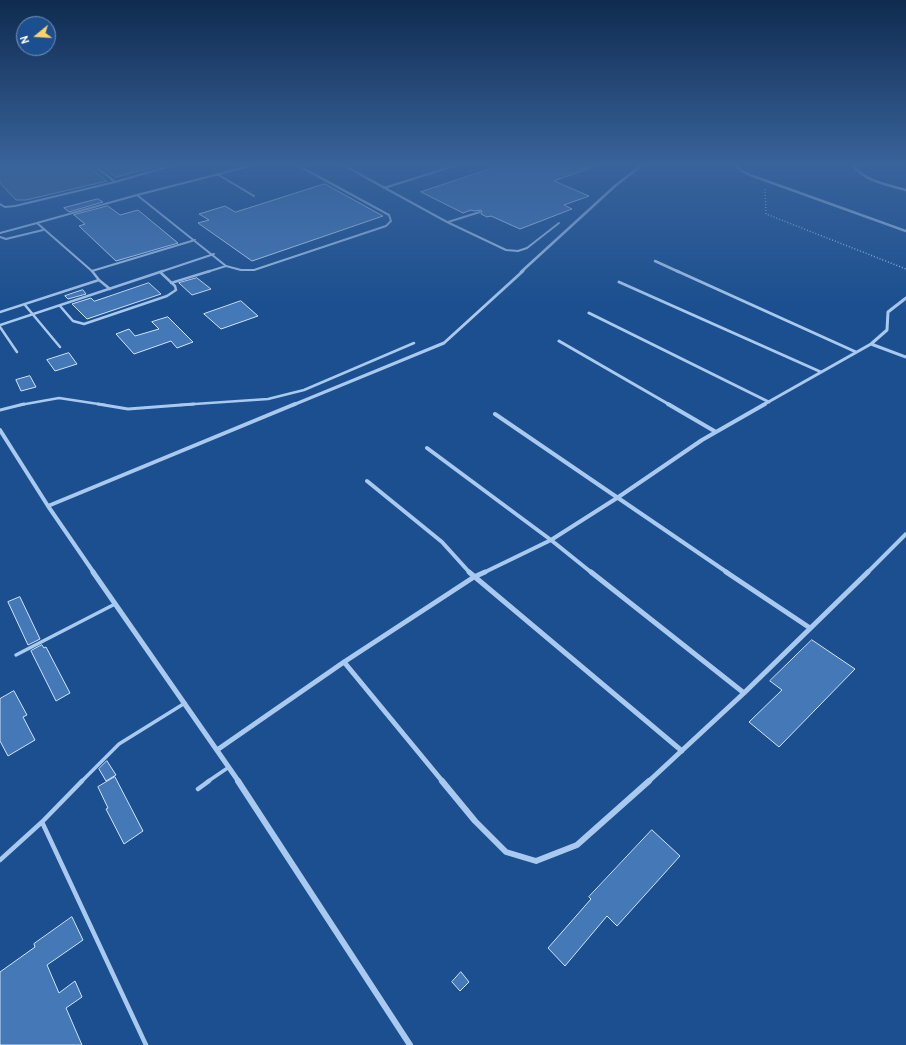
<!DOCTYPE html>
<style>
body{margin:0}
#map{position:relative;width:906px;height:1045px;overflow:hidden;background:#1b4f8f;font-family:Overpass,sans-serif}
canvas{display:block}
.north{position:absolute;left:16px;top:16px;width:40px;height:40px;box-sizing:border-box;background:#1b4f8f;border:1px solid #7695bc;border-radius:50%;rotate:252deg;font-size:11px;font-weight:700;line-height:16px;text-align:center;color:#fff}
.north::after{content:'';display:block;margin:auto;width:14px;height:18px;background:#ffd166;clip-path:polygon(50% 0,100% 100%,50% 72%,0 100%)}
</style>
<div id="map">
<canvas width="906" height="1045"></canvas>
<div class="north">N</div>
</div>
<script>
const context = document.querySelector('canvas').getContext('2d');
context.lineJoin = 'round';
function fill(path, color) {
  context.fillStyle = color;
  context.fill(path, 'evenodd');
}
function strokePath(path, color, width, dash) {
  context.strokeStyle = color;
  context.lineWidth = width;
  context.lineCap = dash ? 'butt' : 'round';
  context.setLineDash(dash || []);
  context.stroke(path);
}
const water = new Path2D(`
 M 0,165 L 86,165 L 107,181 L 26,200 L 16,200 L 0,183 Z
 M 101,165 L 163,165 L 116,177 Z`);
const building = new Path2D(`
 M 502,165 L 593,165 L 593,167 L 554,181 L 589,196 L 564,205 L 572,209 L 520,229 L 491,216 L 487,217 L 481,214 L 482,212 L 481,210 L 474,211 L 471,210 L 463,213 L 421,192 Z
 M 325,184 L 383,216 L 252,261 L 198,223 L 209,220 L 199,214 L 225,206 L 235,212 Z
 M 98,199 L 103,202 L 69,212 L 64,208 Z
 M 108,206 L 120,215 L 138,210 L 178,243 L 116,261 L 79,226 L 85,224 L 74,215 Z
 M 197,278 L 211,289 L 192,295 L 179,283 Z
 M 149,283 L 161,294 L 87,319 L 72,304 L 91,298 L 94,301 Z
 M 83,290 L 86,294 L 68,299 L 65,296 Z
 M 241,301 L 258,316 L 221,329 L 204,314 Z
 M 168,317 L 193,342 L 177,348 L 171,341 L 134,354 L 116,334 L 129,329 L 135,336 L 159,329 L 152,322 Z
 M 69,353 L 77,364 L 55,371 L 47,360 Z
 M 30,376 L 36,387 L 21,391 L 16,380 Z
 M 20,597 L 40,639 L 28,645 L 8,602 Z
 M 812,640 L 855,669 L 779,747 L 749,722 L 782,690 L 770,681 Z
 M 42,645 L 44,648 L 46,647 L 70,693 L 56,701 L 31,651 Z
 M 14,691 L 27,715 L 23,717 L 35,740 L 8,756 L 0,741 L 0,699 Z
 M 107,761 L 116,775 L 106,781 L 99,769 Z
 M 115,777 L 143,831 L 124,844 L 106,809 L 108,808 L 98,787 Z
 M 652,830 L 680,856 L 617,926 L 607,916 L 565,966 L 548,948 L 591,899 L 589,897 Z
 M 72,917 L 83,940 L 47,965 L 59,993 L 75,981 L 82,997 L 66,1008 L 82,1045 L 0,1045 L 0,972 L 35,947 L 34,944 Z
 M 461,972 L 469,982 L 460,991 L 452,982 Z`);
const path = new Path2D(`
 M 765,189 L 766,214 L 906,269`);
const laneFar4 = new Path2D(`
 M 94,165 L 115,182
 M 343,165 L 447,222 L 506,250 L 518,251 L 527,248 L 559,223
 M 217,174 L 254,196
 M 384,188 L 457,165
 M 137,195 L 226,266 L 241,270 L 254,270 L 386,226 L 391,221 L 389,215 L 297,165
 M 0,204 L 5,207 L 15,206 L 115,182 L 174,165
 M 448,222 L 480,212
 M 0,233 L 37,223
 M 0,237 L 6,239 L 43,230
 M 92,271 L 195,240
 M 93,272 L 37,223 L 137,195 L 254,165
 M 160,272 L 214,254
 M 207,272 L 226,266`);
const laneFar3 = new Path2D(`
 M 92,271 L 99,280 L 110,289
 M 171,283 L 210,271
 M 25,305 L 60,347
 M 60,306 L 73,321 L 84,324 L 167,296 L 176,290 L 175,286 L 160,272
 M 0,312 L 99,280
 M 0,325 L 163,271
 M 0,327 L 17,352
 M 20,405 L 59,398 L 105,405
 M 180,405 L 268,399 L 304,390 L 414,343`);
const laneFar2 = new Path2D(`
 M 98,404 L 128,409 L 194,404
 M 0,410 L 24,404`);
const laneFar1 = new Path2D(`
 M 16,655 L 115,604
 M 81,782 L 119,744 L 185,703
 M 207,782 L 229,767`);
const lane = new Path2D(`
 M 198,789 L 209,781
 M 42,822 L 146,1045
 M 0,860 L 42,822 L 82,781`);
const streetFar4 = new Path2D(`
 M 736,165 L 742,171 L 750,175 L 906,231
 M 853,165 C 863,181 889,185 906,190
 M 655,261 L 679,272
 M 521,272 L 615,186 L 642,165`);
const streetFar3 = new Path2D(`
 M 677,271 L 856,352
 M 619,282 L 821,372
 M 589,313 L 769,402
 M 559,341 L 670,405
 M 871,344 L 906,357
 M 293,405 L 444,343 L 523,271
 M 763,405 L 871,344 L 887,330 L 888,312 L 906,298`);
const streetFar2 = new Path2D(`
 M 668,404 L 716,432
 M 495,414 L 728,573
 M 0,430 L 48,506 L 94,573
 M 427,448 L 551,540 L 592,573
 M 367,481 L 442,542 L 470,573
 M 48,506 L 295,404
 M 483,573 L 551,540 L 617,498 L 702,440 L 765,404
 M 867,573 L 906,534`);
const streetFar1 = new Path2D(`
 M 93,572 L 239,782
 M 469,572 L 682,751
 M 591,572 L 744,693
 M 726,572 L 810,628
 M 344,662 L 443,782
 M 217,750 L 344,662 L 474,577 L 485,572
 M 648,782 L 744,693 L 868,572`);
const street = new Path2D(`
 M 238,781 L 410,1045
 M 442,781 L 475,821 L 506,852 L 536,861 L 577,845 L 649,781`);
fill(water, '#3c6290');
strokePath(water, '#9cc4f0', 1);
fill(building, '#4478b7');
strokePath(building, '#cfe3fa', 1);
strokePath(path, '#a9c9ee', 1.5, [1, 2]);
strokePath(laneFar4, '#a9c9ee', 2);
strokePath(laneFar3, '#a9c9ee', 2.5);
strokePath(laneFar2, '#a9c9ee', 3);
strokePath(laneFar1, '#a9c9ee', 3.5);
strokePath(lane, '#a9c9ee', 4.5);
strokePath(streetFar4, '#a9c9ee', 2.5);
strokePath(streetFar3, '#a9c9ee', 3);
strokePath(streetFar2, '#a9c9ee', 4);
strokePath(streetFar1, '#a9c9ee', 5);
strokePath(street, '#a9c9ee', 6);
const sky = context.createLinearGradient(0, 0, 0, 311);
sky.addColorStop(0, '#0f2b4f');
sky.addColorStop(0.53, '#39639b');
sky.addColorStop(1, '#39639b00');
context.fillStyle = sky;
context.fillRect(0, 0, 906, 311);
</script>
